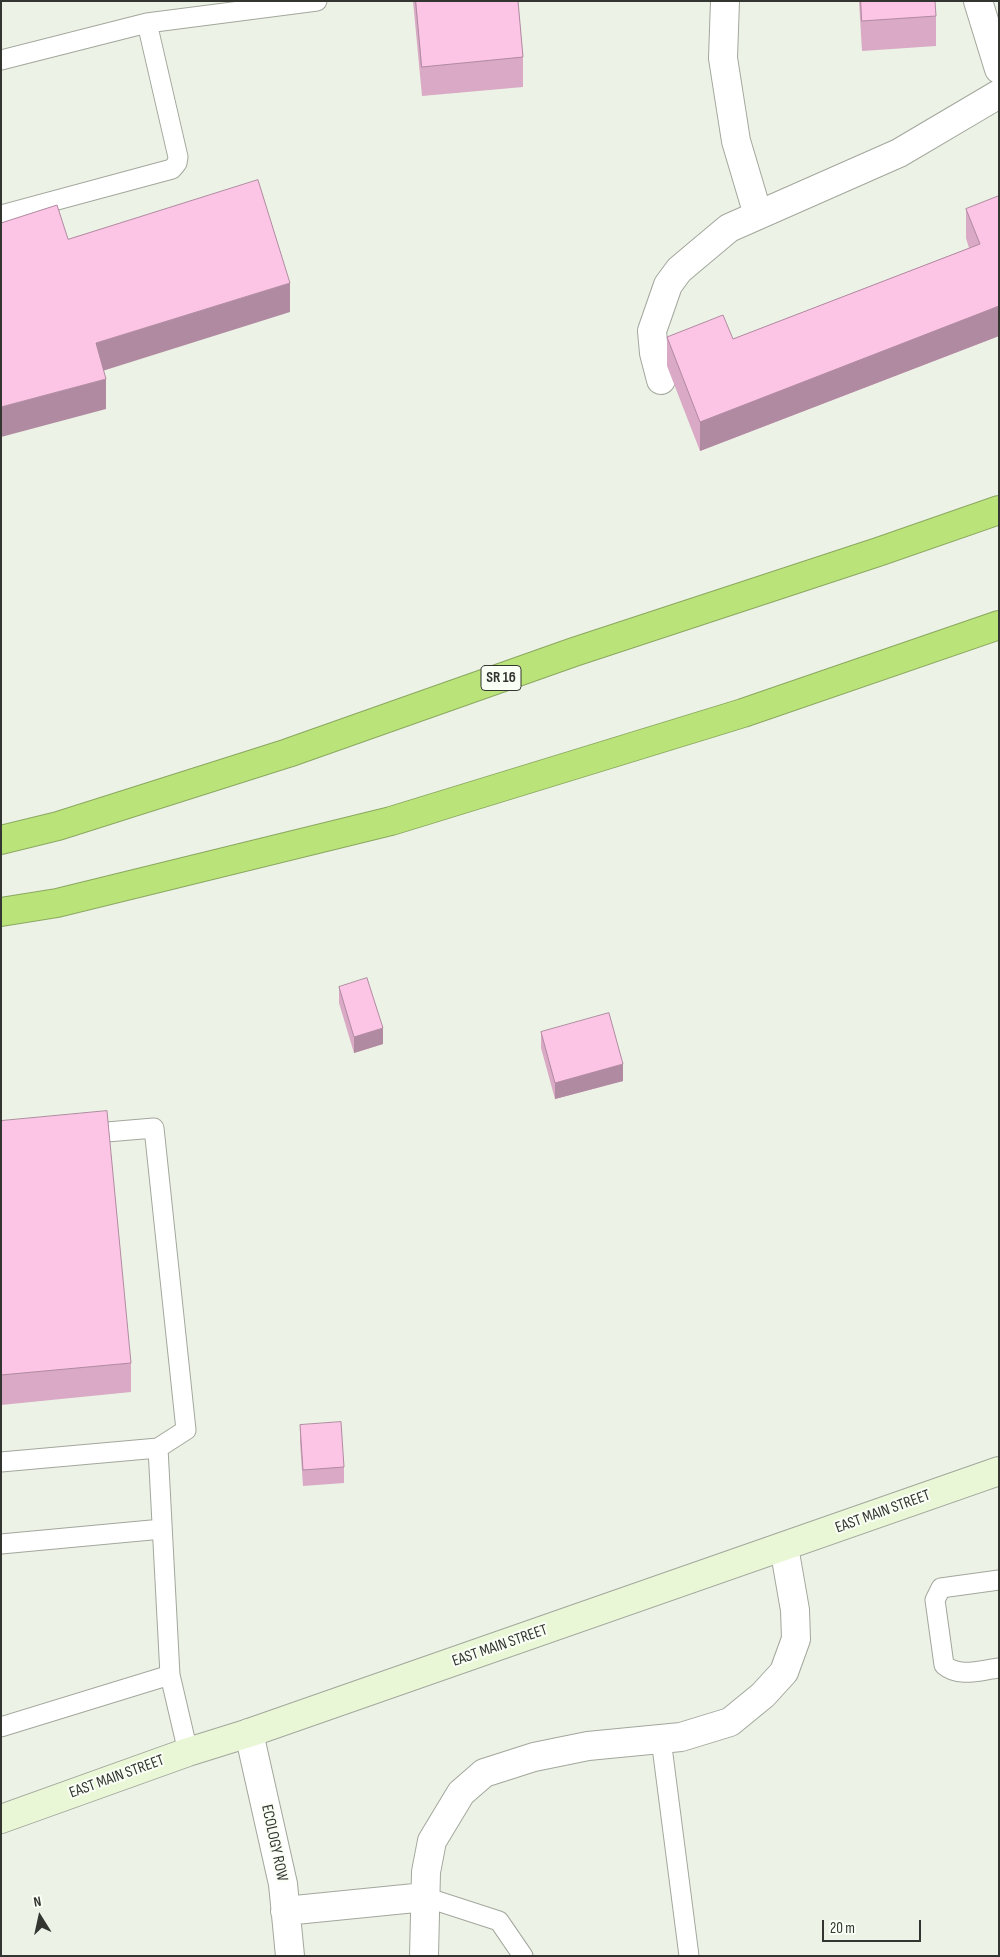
<!DOCTYPE html>
<style>
body{margin:0}
#map{position:relative;width:1000px;height:1957px;overflow:hidden;background:#ecf2e6;font-family:"Sofia Sans Condensed",sans-serif}
canvas{display:block}
.frame{position:absolute;inset:0;border:2px solid #333531;pointer-events:none}
.north{position:absolute;left:15px;top:1892px;width:50px;height:50px;-webkit-text-stroke:4px #fafff5;paint-order:stroke;rotate:350deg;font-size:14px;font-weight:700;line-height:20px;text-align:center;color:#333531}
.north::after{content:'';display:block;margin:auto;width:18px;height:22px;background:#333531;clip-path:polygon(50% 0,100% 100%,50% 72%,0 100%)}
.scale{position:absolute;left:822px;top:1920px;width:99px;height:22px;box-sizing:border-box;border:2px solid #333531;border-top:0;padding-left:6px;font-size:15px;line-height:18px;white-space:nowrap;color:#333531;-webkit-text-stroke:4px #fafff5;paint-order:stroke}
</style>
<div id="map">
<canvas width="1000" height="1957"></canvas>
<div class="frame"></div>
<div class="north">N</div>
<div class="scale">20 m</div>
</div>
<script>
const context = document.querySelector('canvas').getContext('2d');
context.lineJoin = 'round';
function strokePath(path, color, width, dash) {
  context.strokeStyle = color;
  context.lineWidth = width;
  context.lineCap = dash ? 'butt' : 'round';
  context.setLineDash(dash || []);
  context.stroke(path);
}
function fill(path, color) {
  context.fillStyle = color;
  context.fill(path, 'evenodd');
}
function write(font, color, halo, rows, align = 'center') {
  context.font = font + ' "Sofia Sans Condensed",sans-serif';
  context.lineWidth = 4;
  context.setLineDash([]);
  context.textBaseline = 'middle';
  context.strokeStyle = halo;
  context.fillStyle = color;
  for (const [text, x, y, turn = 0] of rows) {
    context.save();
    context.translate(x, y);
    context.rotate((+turn || 0) * Math.PI / 180);
    context.textAlign = isNaN(turn) ? turn : align;
    if (halo) context.strokeText(text, 0, 0);
    context.fillText(text, 0, 0);
    context.restore();
  }
}
const service = new Path2D(`
 M 1,60 L 147,23 L 317,1
 M 1,215 L 172,169 L 177,163 L 178,157 L 147,23
 M 158,1448 L 170,1675 L 188,1752
 M 1,1462 L 158,1448 L 186,1430 L 154,1128 L 83,1134
 M 1,1544 L 162,1529
 M 999,1580 L 941,1588 L 935,1600 L 944,1665 C 959,1678 981,1670 999,1668
 M 1,1727 L 170,1675
 M 661,1739 L 689,1956
 M 425,1897 L 499,1921 L 523,1956`);
const minor = new Path2D(`
 M 725,1 L 723,58 L 736,141 L 758,215
 M 978,1 L 999,69
 M 661,380 L 654,353 L 652,331 L 668,285 L 679,270 L 698,254 L 729,228 L 899,153 L 999,94
 M 249,1733 L 283,1884 L 290,1956
 M 285,1911 L 425,1897
 M 424,1956 L 426,1872 L 432,1841 L 461,1793 L 484,1773 L 534,1757 L 588,1746 L 681,1737 L 730,1722 L 763,1695 L 784,1672 L 796,1639 L 795,1610 L 784,1547`);
const secondary = new Path2D(`
 M 1,1819 L 188,1752 L 249,1733 L 999,1471`);
const motorway = new Path2D(`
 M 1,840 L 58,826 L 288,753 L 574,652 L 878,552 L 999,510
 M 1,912 L 57,903 L 391,821 L 743,713 L 999,625`);
const wall = new Path2D(`
 M 413,1 L 518,1 L 523,57 L 523,87 L 422,96 Z
 M 859,1 L 935,1 L 936,16 L 936,46 L 862,51 Z
 M 999,196 L 999,336 L 700,451 L 667,366 L 667,337 L 733,339 L 969,248 L 966,238 L 966,209 Z
 M 339,987 L 383,1044 L 354,1053 L 339,1003 Z
 M 541,1032 L 623,1081 L 555,1099 L 541,1048 Z
 M 1,1121 L 131,1363 L 131,1392 L 1,1405 Z
 M 300,1425 L 344,1467 L 344,1483 L 303,1486 L 300,1442 Z`);
const shadedWall = new Path2D(`
 M 290,283 L 290,312 L 96,373 L 96,343 Z
 M 999,306 L 999,336 L 700,451 L 700,422 Z
 M 106,379 L 106,409 L 1,437 L 1,407 Z
 M 383,1028 L 383,1044 L 354,1053 L 354,1037 Z
 M 623,1064 L 623,1081 L 555,1099 L 555,1083 Z`);
const building = new Path2D(`
 M 416,1 L 518,1 L 523,57 L 422,67 Z
 M 861,1 L 935,1 L 936,16 L 862,21 Z
 M 258,180 L 290,283 L 96,343 L 106,379 L 1,407 L 1,223 L 57,205 L 68,239 Z
 M 999,196 L 999,306 L 700,422 L 667,337 L 723,315 L 733,339 L 980,244 L 966,209 Z
 M 367,978 L 383,1028 L 354,1037 L 339,987 Z
 M 609,1013 L 623,1064 L 555,1083 L 541,1032 Z
 M 107,1111 L 131,1363 L 1,1375 L 1,1121 Z
 M 341,1422 L 344,1467 L 303,1470 L 300,1425 Z`);
const shields = [
 [501,678,40]
];
const shieldNames = [
 ["SR 16",501,678]
];
const streetNames = [
 ["EAST MAIN STREET",883,1512,-20],
 ["EAST MAIN STREET",500,1646,-19],
 ["EAST MAIN STREET",117,1777,-20],
 ["ECOLOGY ROW",274,1843,78]
];
strokePath(service, '#a2a79c', 21);
strokePath(minor, '#a2a79c', 30);
strokePath(secondary, '#a2a79c', 30);
strokePath(motorway, '#8ba760', 30);
strokePath(service, '#fff', 19);
strokePath(minor, '#fff', 28);
strokePath(secondary, '#eaf7d7', 28);
strokePath(motorway, '#bae479', 28);
fill(wall, '#d9a9c5');
fill(shadedWall, '#b08aa0');
fill(building, '#fcc5e5');
strokePath(building, '#b08aa0', 1);
for (const [x, y, w] of shields) {
  const box = new Path2D();
  box.roundRect(x - w / 2, y - 12.5, w, 25, 4);
  context.fillStyle = '#fafff5';
  context.fill(box);
  strokePath(box, '#333531', 1);
}
write('bold 15px', '#333531', null, shieldNames);
write('16px', '#333531', '#fafff5', streetNames);
</script>
